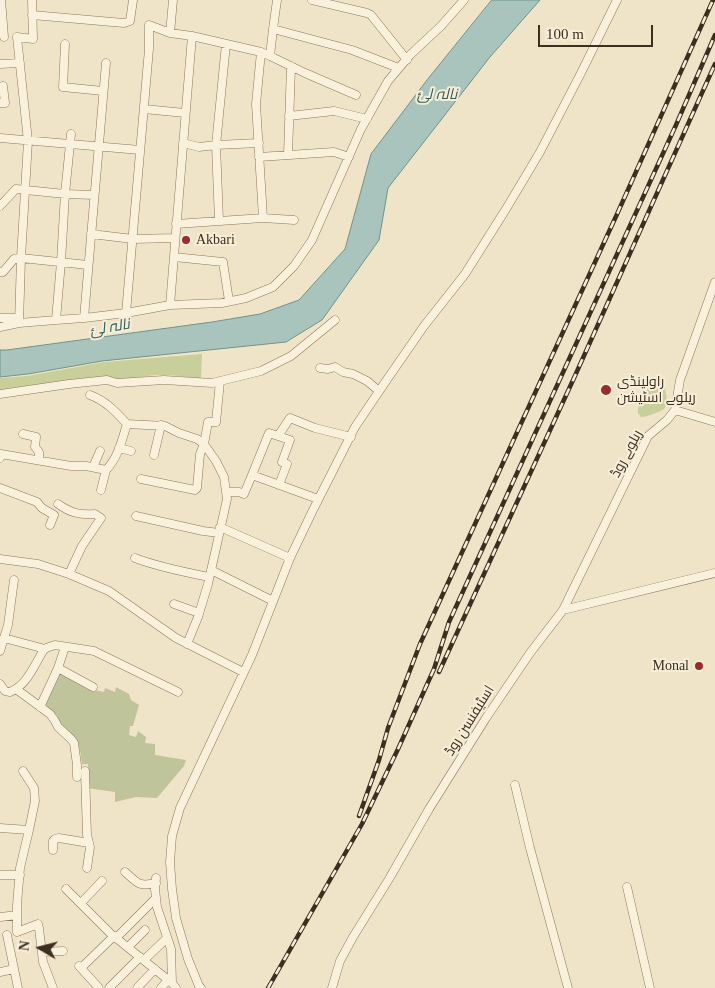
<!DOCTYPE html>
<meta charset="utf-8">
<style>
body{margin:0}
#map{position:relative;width:715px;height:988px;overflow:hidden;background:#f0e4c8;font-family:"Times New Roman",serif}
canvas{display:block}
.north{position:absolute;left:15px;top:923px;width:50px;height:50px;-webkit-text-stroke:4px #f7eed8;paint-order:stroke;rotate:278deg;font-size:14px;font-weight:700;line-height:20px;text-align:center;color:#3d2e20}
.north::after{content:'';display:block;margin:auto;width:18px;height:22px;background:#3d2e20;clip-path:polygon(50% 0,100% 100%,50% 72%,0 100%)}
.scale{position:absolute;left:538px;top:25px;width:115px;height:22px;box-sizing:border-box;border:2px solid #3d2e20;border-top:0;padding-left:6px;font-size:15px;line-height:18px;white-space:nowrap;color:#3d2e20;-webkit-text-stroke:4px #f7eed8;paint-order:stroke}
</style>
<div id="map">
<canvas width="715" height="988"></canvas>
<div class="north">N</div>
<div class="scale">100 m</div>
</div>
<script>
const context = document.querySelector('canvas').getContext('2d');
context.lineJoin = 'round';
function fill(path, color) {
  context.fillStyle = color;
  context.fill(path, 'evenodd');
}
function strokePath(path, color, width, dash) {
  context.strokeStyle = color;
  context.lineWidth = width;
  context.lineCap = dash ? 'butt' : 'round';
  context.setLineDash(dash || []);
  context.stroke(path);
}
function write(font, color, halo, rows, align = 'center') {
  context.font = font + ' "Times New Roman",Cairo,serif';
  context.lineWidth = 4;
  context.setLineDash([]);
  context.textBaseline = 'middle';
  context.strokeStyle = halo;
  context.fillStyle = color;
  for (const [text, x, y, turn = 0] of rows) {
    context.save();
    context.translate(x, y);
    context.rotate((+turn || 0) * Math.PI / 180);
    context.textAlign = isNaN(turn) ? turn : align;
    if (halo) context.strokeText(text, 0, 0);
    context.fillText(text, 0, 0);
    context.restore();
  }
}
const green = new Path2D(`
 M 202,354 L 201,379 C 181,376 152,371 134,380 L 0,391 L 0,378 L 27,376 L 104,362 Z
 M 655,377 L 659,377 C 664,384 671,402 664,409 C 661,411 656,413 653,414 C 648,416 646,417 641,417 L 638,413 L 638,408 L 652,380 Z`);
const cemetery = new Path2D(`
 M 60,673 L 95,690 L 104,692 L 105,688 L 115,692 L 116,687 L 129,694 L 131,700 L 139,705 L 133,726 L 130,726 L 129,735 L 136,737 L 138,731 L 146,737 L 145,743 L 155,744 L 155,755 L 186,760 L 184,766 L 157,798 L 136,797 L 115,802 L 115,792 L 87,788 L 88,764 L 82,764 C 80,742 76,738 59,726 L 57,715 L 43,706 Z`);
const water = new Path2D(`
 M 492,0 L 540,0 L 490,57 L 388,188 L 379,240 L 322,320 L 286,342 L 102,361 L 28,374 L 0,377 L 0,350 L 7,350 L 212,322 L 260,314 L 299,300 L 345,249 L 371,154 L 427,80 Z`);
const minor = new Path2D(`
 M 1,0 L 4,37
 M 312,0 L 367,13 L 371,15 L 407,60
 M 32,15 L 124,23 L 130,21 L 133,0
 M 273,29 L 352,50 L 396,67
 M 170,33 L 173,0
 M 65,44 L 63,87 L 103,91
 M 226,44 L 216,145 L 259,143
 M 261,52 L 256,104 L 263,218
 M 270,56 L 273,29 L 277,0
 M 0,64 L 20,63
 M 0,103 L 5,103 L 3,86
 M 144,109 L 185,113
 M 289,116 L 334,111 L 367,119
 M 0,138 L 140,150
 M 183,143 L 199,147 L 216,145 L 219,221
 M 288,155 L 291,66
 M 259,157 L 334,152 L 349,157
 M 0,206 L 16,189 L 65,194 L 94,195
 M 176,224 L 263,218 L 294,220
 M 91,234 L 133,239 L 175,238
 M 174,257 L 223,262 L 229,301
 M 0,272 L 3,272 L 14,259 L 21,258 L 88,265
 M 170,305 L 192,36
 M 126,313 L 149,49 L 149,25 L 170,33 L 192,36 L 261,52 L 270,56 L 305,73 L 356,95
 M 0,318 L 19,318
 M 84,318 L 106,63
 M 56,320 L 61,262 L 65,194 L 71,134
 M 19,323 L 21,258 L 28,141 L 17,37 L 33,39 L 32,0
 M 0,327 L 19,323 L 56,320 L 84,318 L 126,313 L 170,305 L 222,303 L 246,298 L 273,287 L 294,266 L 312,240 L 361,129 L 388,81 L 410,55 L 441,26 L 464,0
 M 320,368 L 328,369 L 335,367 L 343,372 L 353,374 L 367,381 L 379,391
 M 0,394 L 69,384 L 107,380 L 117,383 L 164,380 L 212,383 L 261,371 L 291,356 L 335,320
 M 90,395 C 106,401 116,412 127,424 L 165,426 L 179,433 L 197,439 L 204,444 L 216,461 L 224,477 L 227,499 L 208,584 L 198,617 L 187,644
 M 675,410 L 715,422
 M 23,434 L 36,437 L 35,447 L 39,452 L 39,460
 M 278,436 L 290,418 L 315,428 L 351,437
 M 119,448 L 131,451
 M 154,455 L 161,425
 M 0,458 L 1,454 L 71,466 L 86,466 L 106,470 C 118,458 122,440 127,424
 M 93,467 L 100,451
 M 252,475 L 269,433 L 290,440 L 282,462 L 287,464 L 279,485
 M 141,479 L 195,490 L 197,488 L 200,454 L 204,444 L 208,422 L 216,422 L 220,381
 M 0,488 L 37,502 L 42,508 L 54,515 L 50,525
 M 101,490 L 106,470
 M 226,492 L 239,492 L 244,494 L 252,475 L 318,499
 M 58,504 C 71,513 79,515 95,514 L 101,518 L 82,546 L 69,574
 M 136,516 L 203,531 L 219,533
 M 220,527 L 290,558
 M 135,558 C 158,567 184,572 209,577
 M 0,559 L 38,564 L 69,574 L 109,591 L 176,638 L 243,672
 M 211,570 L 273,601
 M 174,604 L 199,613
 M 563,610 L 648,436 L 667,420 L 675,410 L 680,380 L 715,282
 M 4,638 L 45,649
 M 0,640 L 3,641 L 0,651
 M 3,641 L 8,625 L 14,580
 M 58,668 L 93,687
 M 0,684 L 5,691 L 10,692 C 27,685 34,666 43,651 L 46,648 L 55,645 L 94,651 L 178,692
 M 16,689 L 50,714 L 55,721 L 58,727 L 71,739 L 74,743 L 77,765 L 77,777
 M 40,707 L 58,668 L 65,647
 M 23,771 L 34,788 L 35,801 L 29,830
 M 85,771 L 87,835 L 90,847 L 87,868
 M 515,785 L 530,848 L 568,988
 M 0,828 L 29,830 L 20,868 L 17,905 L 17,932 L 38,924 L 39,928 L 43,962 L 53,988
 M 53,850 L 53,841 L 55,839 L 59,838 L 89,843
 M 125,872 C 138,883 138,887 156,883
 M 0,875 L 20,875
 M 156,878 L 155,889 L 157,907 L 171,949 L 172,983
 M 627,887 L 650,988
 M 66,889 L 111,934 L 172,983 L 176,988
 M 81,903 L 102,881
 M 0,917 L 17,915
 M 7,935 L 18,988
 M 116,938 L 156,898
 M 128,947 L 145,930
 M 42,952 L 63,951
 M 144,960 L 167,938
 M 79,966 L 99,988
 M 81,968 L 114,936
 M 0,972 L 14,969
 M 109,988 L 140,957
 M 137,988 L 155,969
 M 161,988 L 168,980
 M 201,988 L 199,986 L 188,959 L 176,918 L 172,889 L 170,862 L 172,836 L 180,808 L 252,655 L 290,558 L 313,510 L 355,427 L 386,381 L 424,326 L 465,274 L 506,209 L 540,152 L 581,73 L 617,0
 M 332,988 L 340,961 L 353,937 L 389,879 L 429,809 L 486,718 L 530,653 L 563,610 L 715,573`);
const rail = new Path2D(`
 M 439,672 L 574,378 L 715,64
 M 359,816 L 379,760 L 388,728 L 420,644 L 618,212 L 713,0
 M 268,988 L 362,824 L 398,749 L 434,669 L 449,622 L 676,125 L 715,35`);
const markers = [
 [186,240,5,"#9e2a2b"],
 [606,390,6,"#9e2a2b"],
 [699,666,5,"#9e2a2b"]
];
const poiNames = [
 ["Akbari",196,240],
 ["راولپنڈی",617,382],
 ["ریلوے اسٹیشن",617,398],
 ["Monal",689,666,"right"]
];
const streetNames = [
 ["ریلوے روڈ",627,454,-62],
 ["اسٹیفنسن روڈ",470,721,-58]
];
const waterNames = [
 ["نالہ لئ",437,95],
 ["نالہ لئ",110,328,-10]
];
fill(green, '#c9cf9b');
fill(cemetery, '#bfc49a');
fill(water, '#a9c4bc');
strokePath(water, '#6f938a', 1);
strokePath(minor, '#8d765c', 9);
strokePath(minor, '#faf1dc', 8);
strokePath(rail, '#3d2e20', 4.5);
strokePath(rail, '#f7eed8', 2.5, [8]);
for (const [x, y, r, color] of markers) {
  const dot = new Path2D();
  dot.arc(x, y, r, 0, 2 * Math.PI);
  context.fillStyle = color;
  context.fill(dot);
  strokePath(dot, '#f7eed8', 2);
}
write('14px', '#3d2e20', '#f7eed8', poiNames, 'left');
write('14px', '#3d2e20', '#f7eed8', streetNames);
write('italic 15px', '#2f5d5a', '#f7eed8', waterNames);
</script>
